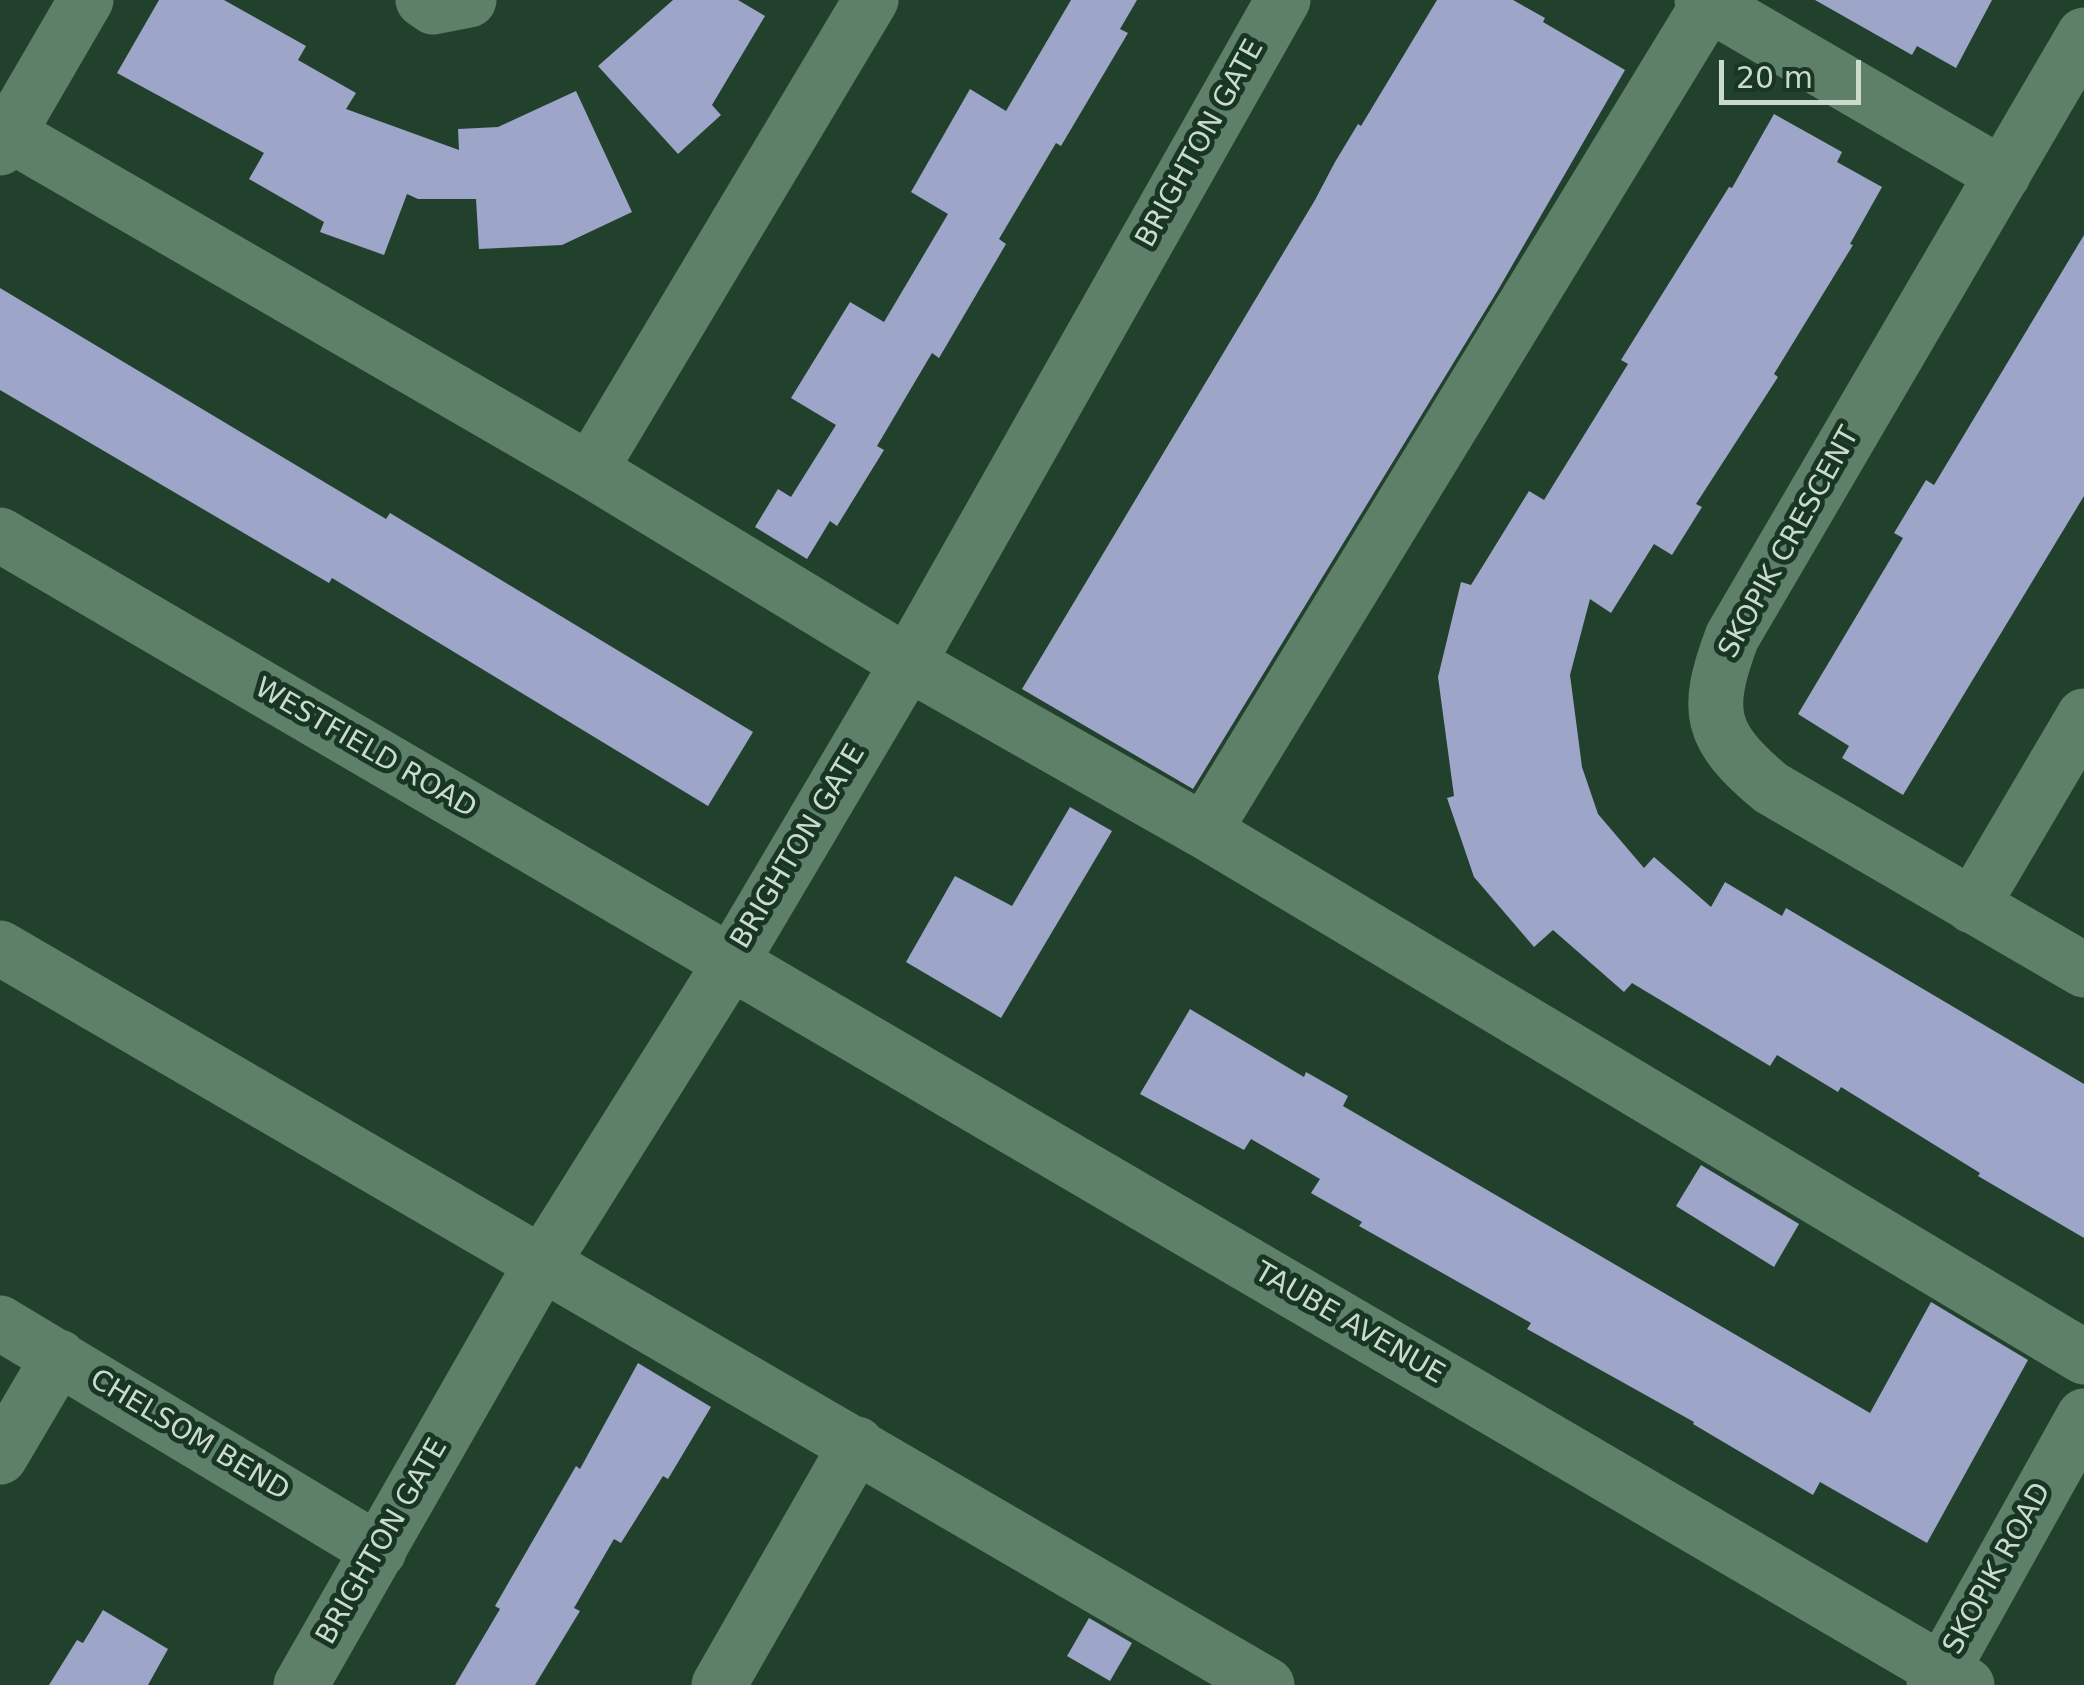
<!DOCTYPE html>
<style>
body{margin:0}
#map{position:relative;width:2084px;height:1685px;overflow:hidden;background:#22412d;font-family:"DejaVu Sans",sans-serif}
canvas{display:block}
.scale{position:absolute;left:1719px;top:60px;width:142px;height:45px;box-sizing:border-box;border:5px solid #cadbce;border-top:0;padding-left:12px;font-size:30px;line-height:35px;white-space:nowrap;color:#cadbce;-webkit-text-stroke:8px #183623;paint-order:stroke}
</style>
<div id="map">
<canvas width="2084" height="1685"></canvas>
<div class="scale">20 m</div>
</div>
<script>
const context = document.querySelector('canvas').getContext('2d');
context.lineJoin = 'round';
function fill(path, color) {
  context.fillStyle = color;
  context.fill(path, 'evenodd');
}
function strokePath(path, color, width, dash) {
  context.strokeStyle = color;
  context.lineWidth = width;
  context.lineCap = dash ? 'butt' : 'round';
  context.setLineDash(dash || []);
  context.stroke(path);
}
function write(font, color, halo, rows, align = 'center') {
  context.font = font + ' "DejaVu Sans",sans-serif';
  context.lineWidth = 10;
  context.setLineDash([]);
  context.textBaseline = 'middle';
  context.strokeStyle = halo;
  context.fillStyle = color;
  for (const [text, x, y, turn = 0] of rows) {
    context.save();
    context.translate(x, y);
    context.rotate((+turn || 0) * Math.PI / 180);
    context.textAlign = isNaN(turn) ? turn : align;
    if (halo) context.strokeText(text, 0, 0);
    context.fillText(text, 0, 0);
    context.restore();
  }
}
const building = new Path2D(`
 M 159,0 L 224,0 L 306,46 L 298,60 L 356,93 L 346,109 L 459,150 L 458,129 L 498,127 L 576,91 L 632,212 L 562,245 L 479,249 L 476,199 L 418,199 L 407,194 L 384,255 L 320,232 L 324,222 L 249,179 L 264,153 L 117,73 Z
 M 673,0 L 738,0 L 765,16 L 712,105 L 721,115 L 678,154 L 598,66 Z
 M 1071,0 L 1137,0 L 1120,29 L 1128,33 L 1061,146 L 1056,143 L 999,239 L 1006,244 L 939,358 L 932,353 L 877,446 L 884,450 L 837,526 L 830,521 L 807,559 L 755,527 L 778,489 L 791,497 L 836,425 L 791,398 L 850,302 L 884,322 L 948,214 L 911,192 L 970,89 L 1006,111 Z
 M 1437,0 L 1513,0 L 1545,18 L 1543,22 L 1625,70 L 1498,290 L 1193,789 L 1022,689 L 1315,200 L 1335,162 L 1358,124 L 1361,126 Z
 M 1815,0 L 1992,0 L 1956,68 L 1917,46 L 1912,55 Z
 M 1774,114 L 1842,152 L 1837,162 L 1882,187 L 1850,244 L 1853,245 L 1774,374 L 1778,377 L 1696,504 L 1702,507 L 1672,555 L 1654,544 L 1611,613 L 1590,599 L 1570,675 L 1582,767 L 1598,814 L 1644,868 L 1654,857 L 1711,907 L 1725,882 L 1782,916 L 1786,908 L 2084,1084 L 2084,1238 L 1978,1176 L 1980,1173 L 1841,1087 L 1838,1092 L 1777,1055 L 1770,1066 L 1632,983 L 1624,992 L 1553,930 L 1534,947 L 1474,877 L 1447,798 L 1454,796 L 1438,677 L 1461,582 L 1471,585 L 1529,491 L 1544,500 L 1628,364 L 1621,360 L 1729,187 L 1732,188 Z
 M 2084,235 L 2084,496 L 1903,795 L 1842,758 L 1849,746 L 1798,714 L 1903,538 L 1894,533 L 1926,480 L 1934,485 Z
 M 0,288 L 386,519 L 390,513 L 753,732 L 708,806 L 332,578 L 329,583 L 0,390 Z
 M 1070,807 L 1112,831 L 1001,1018 L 906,962 L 955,876 L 1012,906 Z
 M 1190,1009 L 1304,1077 L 1306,1072 L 1348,1096 L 1343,1106 L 1870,1413 L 1931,1302 L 2028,1360 L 1927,1543 L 1820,1482 L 1813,1495 L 1693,1424 L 1694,1422 L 1527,1329 L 1531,1323 L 1359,1226 L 1362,1222 L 1311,1193 L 1320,1179 L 1251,1139 L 1244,1150 L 1140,1094 Z
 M 1701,1165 L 1799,1224 L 1774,1267 L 1676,1206 Z
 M 638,1363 L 711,1407 L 668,1479 L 663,1476 L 621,1543 L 614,1539 L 574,1608 L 580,1611 L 535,1685 L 455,1685 L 500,1609 L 495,1606 L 576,1466 L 580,1469 Z
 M 103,1610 L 168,1649 L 148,1685 L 49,1685 L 77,1640 L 83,1643 Z
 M 1089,1618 L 1132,1643 L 1110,1681 L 1067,1656 Z`);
const minor = new Path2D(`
 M 423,0 L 433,7 L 469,0
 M 1702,0 L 2003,175
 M 2084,35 L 1732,637 C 1704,712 1709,736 1771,788 L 2084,970
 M 0,129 L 590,470 L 908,663 L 1204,831 L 2084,1357
 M 0,148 L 86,0
 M 590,470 L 871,0
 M 0,535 L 1967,1685
 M 1204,831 L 1711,0
 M 1972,906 L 2084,716
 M 0,948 L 1267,1685
 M 0,1323 L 379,1551
 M 0,1457 L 59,1357
 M 301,1685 L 541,1265 L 730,964 L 908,663 L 1283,0
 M 719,1685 L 857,1444
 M 1934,1685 L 2084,1416`);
const streetNames = [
 ["BRIGHTON GATE",1201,144,-61],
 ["SKOPIK CRESCENT",1790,543,-61],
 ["WESTFIELD ROAD",365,749,30],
 ["BRIGHTON GATE",799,847,-59],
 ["TAUBE AVENUE",1349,1324,30],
 ["CHELSOM BEND",189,1436,31],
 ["BRIGHTON GATE",383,1542,-60],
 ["SKOPIK ROAD",1998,1569,-61]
];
fill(building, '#9da5c8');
strokePath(minor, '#5e7f68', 55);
write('28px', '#cadbce', '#183623', streetNames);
</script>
